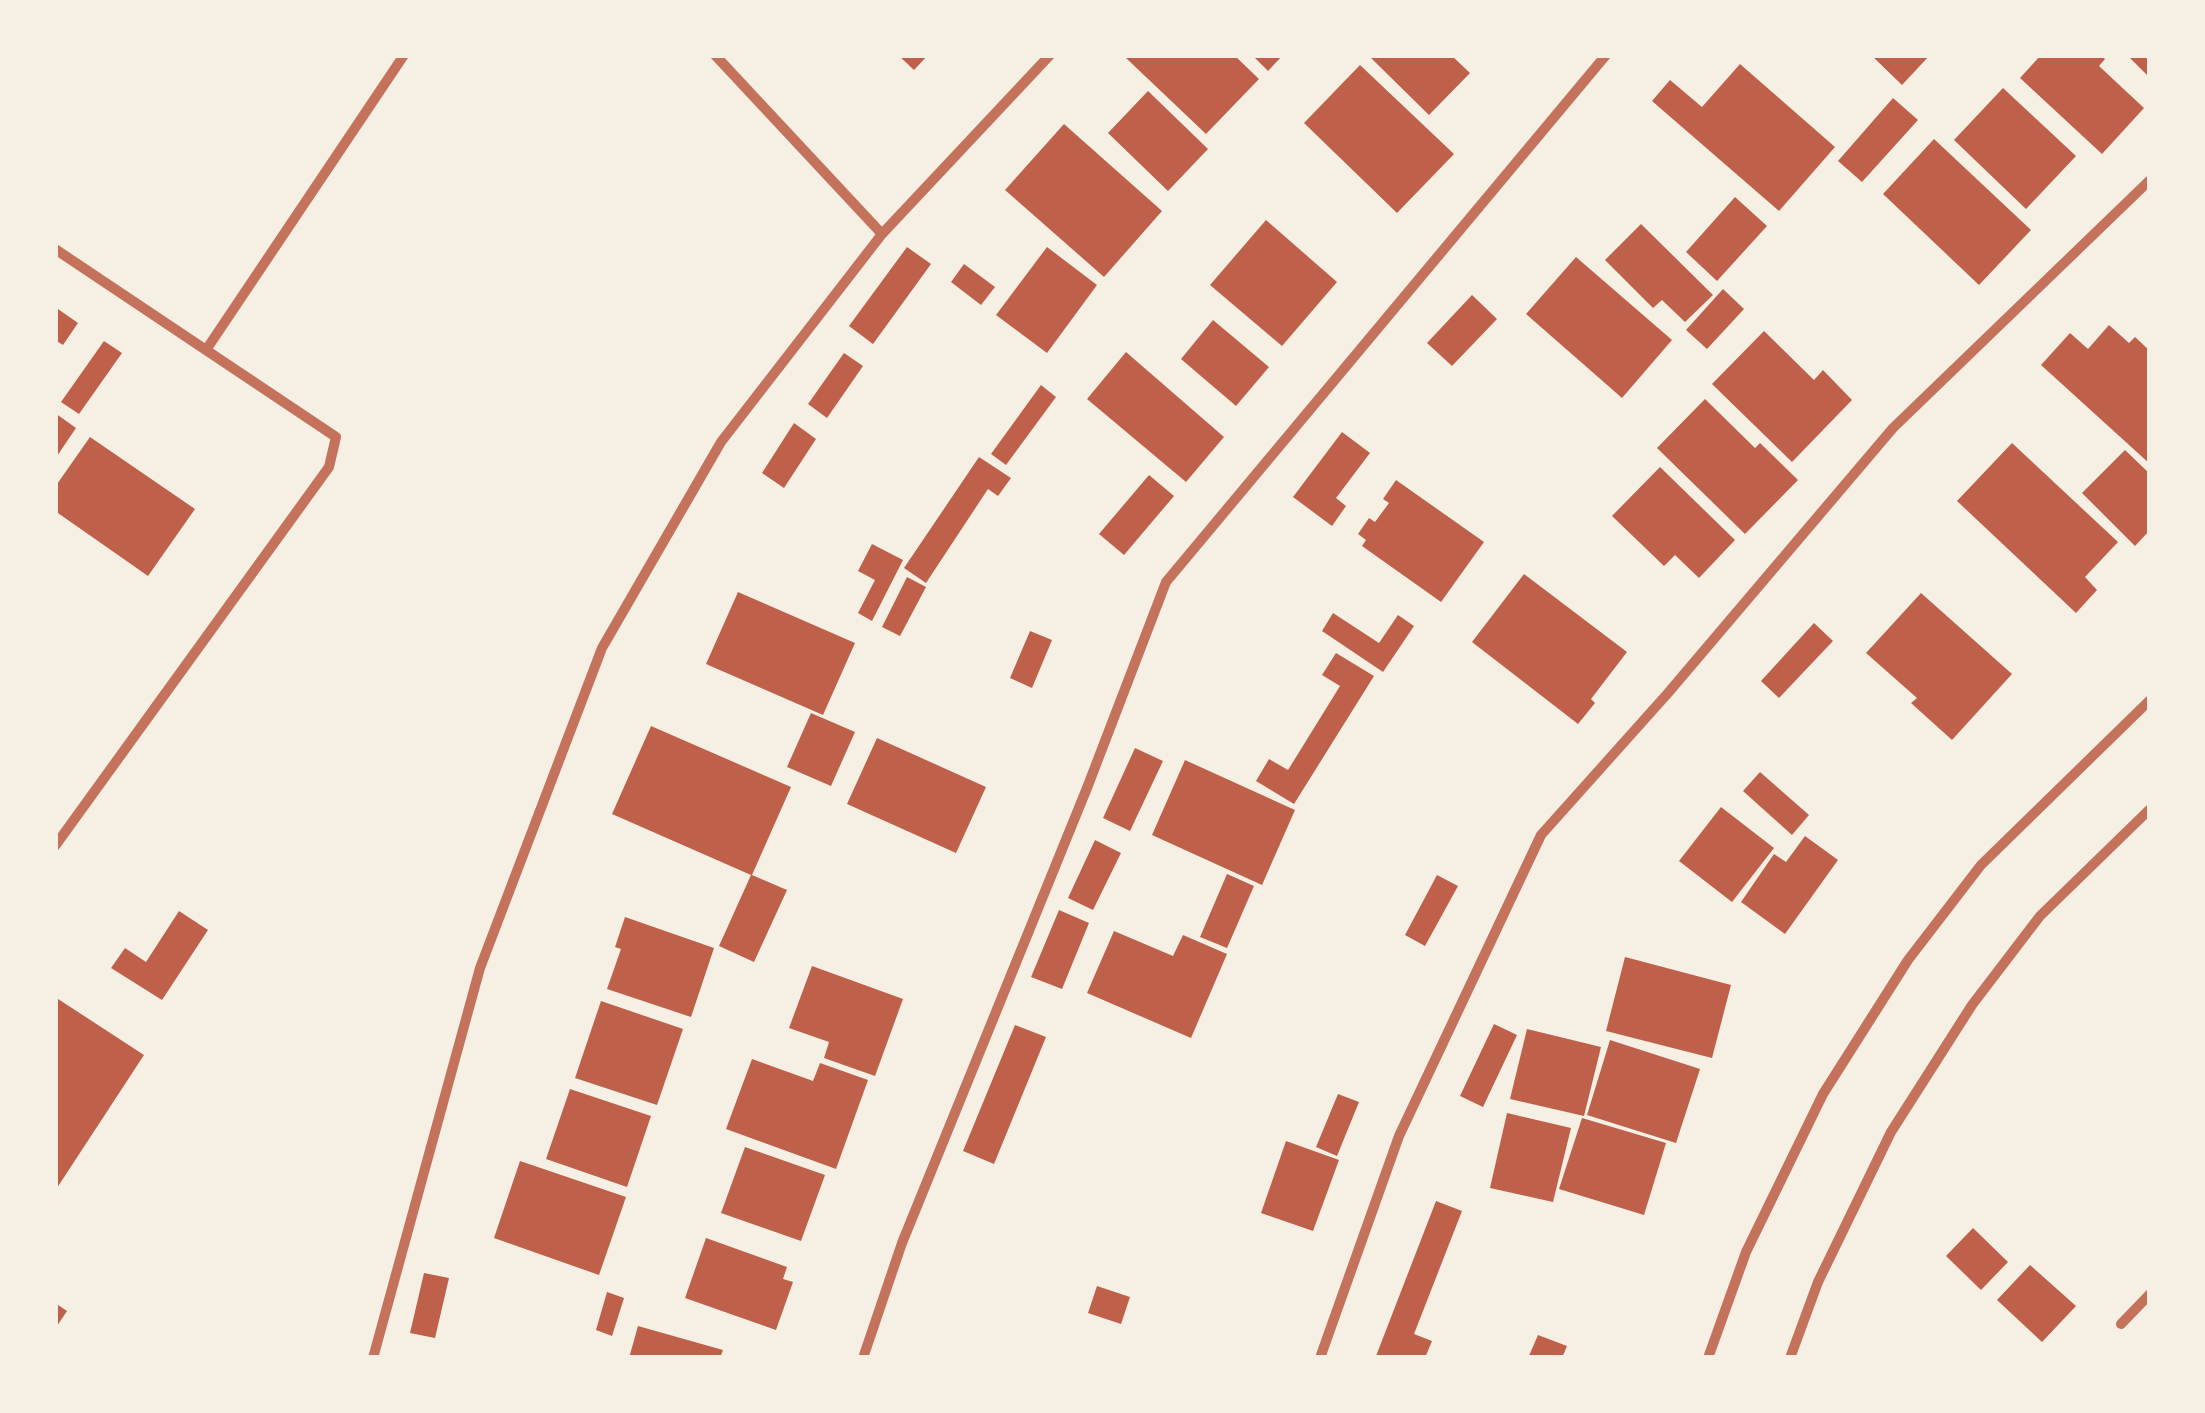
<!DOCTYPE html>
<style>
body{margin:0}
#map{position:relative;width:2205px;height:1413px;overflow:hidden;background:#f6efe4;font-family:"Fira Sans Condensed",sans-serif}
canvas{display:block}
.frame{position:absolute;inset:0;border:58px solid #f6efe4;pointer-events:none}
</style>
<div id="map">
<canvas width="2205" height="1413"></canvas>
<div class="frame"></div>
</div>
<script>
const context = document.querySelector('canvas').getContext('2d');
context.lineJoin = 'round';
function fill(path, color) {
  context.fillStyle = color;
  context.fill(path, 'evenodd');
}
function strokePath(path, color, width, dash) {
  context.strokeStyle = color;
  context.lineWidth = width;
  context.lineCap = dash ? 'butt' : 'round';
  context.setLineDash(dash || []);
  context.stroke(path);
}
const building = new Path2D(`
 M 898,55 L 928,55 L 914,70 Z
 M 1129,55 L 1234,55 L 1259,79 L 1206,134 L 1126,58 Z
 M 1252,55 L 1283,55 L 1268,71 Z
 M 1374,55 L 1451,55 L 1470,73 L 1429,115 L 1371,58 Z
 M 1871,55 L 1930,55 L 1902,85 Z
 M 2041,55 L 2100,55 L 2105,59 L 2099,66 L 2144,108 L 2102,154 L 2020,78 Z
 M 2127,55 L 2150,55 L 2150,78 Z
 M 1740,64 L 1835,147 L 1779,211 L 1652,101 L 1670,80 L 1702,107 Z
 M 1360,65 L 1454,154 L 1397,213 L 1304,123 Z
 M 2003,88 L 2076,156 L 2026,209 L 1954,140 Z
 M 1148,91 L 1208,149 L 1168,191 L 1108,133 Z
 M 1893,98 L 1918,120 L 1862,182 L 1838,161 Z
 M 1064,124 L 1162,211 L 1104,277 L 1005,190 Z
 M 1934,139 L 2031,230 L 1979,285 L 1883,194 Z
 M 1735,197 L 1767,226 L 1717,281 L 1686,252 Z
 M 1266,220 L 1337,282 L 1282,346 L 1210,285 Z
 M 1641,224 L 1713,295 L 1685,322 L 1662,300 L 1653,308 L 1605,260 Z
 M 907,247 L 931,264 L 873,344 L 849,326 Z
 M 1047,247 L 1097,285 L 1047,353 L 996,315 Z
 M 1576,257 L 1672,340 L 1622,398 L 1526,314 Z
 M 964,264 L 995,287 L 981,305 L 951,282 Z
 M 1723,289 L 1744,309 L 1707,349 L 1686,330 Z
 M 1472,295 L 1497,319 L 1452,366 L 1427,343 Z
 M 55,307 L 78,323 L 63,345 L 55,340 Z
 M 1213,320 L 1269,367 L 1236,406 L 1181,359 Z
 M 2109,325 L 2129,343 L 2135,337 L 2150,351 L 2150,464 L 2041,365 L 2070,333 L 2088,349 Z
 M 1764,331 L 1814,380 L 1823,370 L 1852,400 L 1792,462 L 1712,384 Z
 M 104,341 L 122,353 L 79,414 L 61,402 Z
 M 1126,352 L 1224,437 L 1186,482 L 1087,399 Z
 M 844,353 L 863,366 L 827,418 L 808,404 Z
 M 1041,385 L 1056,397 L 1006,465 L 991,454 Z
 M 1705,399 L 1755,448 L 1760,443 L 1798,480 L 1745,534 L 1657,448 Z
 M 55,413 L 76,428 L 55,459 Z
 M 794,423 L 816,439 L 784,488 L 762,473 Z
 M 1342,432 L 1370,453 L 1336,498 L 1346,506 L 1332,526 L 1293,497 Z
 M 90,437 L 195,509 L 148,576 L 55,511 L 55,487 Z
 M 2012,443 L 2118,542 L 2085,577 L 2097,590 L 2076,613 L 1957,501 Z
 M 2125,450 L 2150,474 L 2150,530 L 2135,546 L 2082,493 Z
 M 979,457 L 1011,478 L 998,496 L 988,489 L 926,583 L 904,568 Z
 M 1660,467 L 1735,540 L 1699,578 L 1675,555 L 1664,566 L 1612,516 Z
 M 1149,475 L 1174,496 L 1124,555 L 1099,534 Z
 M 1396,480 L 1484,542 L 1441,602 L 1362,546 L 1366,540 L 1358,534 L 1369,518 L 1375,522 L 1389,503 L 1383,499 Z
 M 872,544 L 903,560 L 872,621 L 858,613 L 875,580 L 858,571 Z
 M 1524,574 L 1627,652 L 1591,699 L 1595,703 L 1578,724 L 1472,642 Z
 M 907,577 L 926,587 L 900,636 L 882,627 Z
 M 738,592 L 855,643 L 823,715 L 706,664 Z
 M 1921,593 L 2012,674 L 1952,740 L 1911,703 L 1917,698 L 1866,653 Z
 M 1333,613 L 1379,643 L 1398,615 L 1414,626 L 1383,672 L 1322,631 Z
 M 1814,623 L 1833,641 L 1779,698 L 1761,681 Z
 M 1030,631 L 1052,640 L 1032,688 L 1010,678 Z
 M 1336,653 L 1374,676 L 1294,804 L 1256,781 L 1269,759 L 1288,770 L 1340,686 L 1322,675 Z
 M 811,713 L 855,732 L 831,786 L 787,767 Z
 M 651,726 L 791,787 L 752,875 L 787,890 L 754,962 L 719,946 L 751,875 L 612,814 Z
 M 877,738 L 986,787 L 956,853 L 847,804 Z
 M 1135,748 L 1163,761 L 1130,831 L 1103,818 Z
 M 1185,760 L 1295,810 L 1262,885 L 1152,835 Z
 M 1760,772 L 1809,815 L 1792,835 L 1743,791 Z
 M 1721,807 L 1774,848 L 1732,902 L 1679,861 Z
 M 1805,836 L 1838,860 L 1785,934 L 1741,902 L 1774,854 L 1786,862 Z
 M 1095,840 L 1121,853 L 1093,910 L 1068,898 Z
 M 1227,874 L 1254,886 L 1227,948 L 1200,937 Z
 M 1437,875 L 1458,886 L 1425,946 L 1405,935 Z
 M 1059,910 L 1089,923 L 1062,989 L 1031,977 Z
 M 179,911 L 208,930 L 162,1000 L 111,968 L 125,948 L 146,962 Z
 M 625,917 L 714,948 L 691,1017 L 607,989 L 621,949 L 615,947 Z
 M 1114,931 L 1173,956 L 1183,935 L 1227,954 L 1191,1038 L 1087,993 Z
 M 1625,957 L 1731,985 L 1712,1058 L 1606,1031 Z
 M 812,966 L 903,999 L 875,1076 L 824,1058 L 829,1042 L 789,1028 Z
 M 55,997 L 144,1055 L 55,1191 Z
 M 601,1001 L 683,1029 L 657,1105 L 575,1078 Z
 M 1494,1024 L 1517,1035 L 1483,1107 L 1460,1096 Z
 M 1015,1025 L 1046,1037 L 994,1164 L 963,1151 Z
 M 1527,1029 L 1601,1047 L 1584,1116 L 1510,1099 Z
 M 1610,1040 L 1700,1069 L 1676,1143 L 1587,1115 Z
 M 752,1059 L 813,1081 L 820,1063 L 868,1080 L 836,1169 L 726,1129 Z
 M 570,1089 L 651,1116 L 627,1187 L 546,1159 Z
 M 1338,1094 L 1359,1102 L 1337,1156 L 1316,1147 Z
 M 1507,1113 L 1571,1128 L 1553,1202 L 1490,1188 Z
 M 1582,1118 L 1666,1143 L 1644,1215 L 1559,1189 Z
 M 1286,1141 L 1339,1160 L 1313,1231 L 1261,1213 Z
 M 745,1147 L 825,1175 L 801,1241 L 721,1213 Z
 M 520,1161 L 626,1197 L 599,1275 L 494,1238 Z
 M 1436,1201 L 1462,1211 L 1414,1334 L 1432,1341 L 1425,1358 L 1380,1358 L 1376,1356 Z
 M 1973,1228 L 2008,1262 L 1981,1290 L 1946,1256 Z
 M 706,1238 L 787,1267 L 783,1279 L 793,1282 L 776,1330 L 685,1298 Z
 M 2030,1265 L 2076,1306 L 2042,1342 L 1997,1300 Z
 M 424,1273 L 449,1278 L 435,1338 L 410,1333 Z
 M 1097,1286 L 1130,1297 L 1121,1324 L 1088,1313 Z
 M 607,1292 L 624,1298 L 612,1336 L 596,1330 Z
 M 55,1303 L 67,1311 L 55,1329 Z
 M 638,1326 L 723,1350 L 720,1358 L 629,1358 Z
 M 1538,1335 L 1567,1346 L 1562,1358 L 1528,1358 Z`);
const minor = new Path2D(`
 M 715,55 L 882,234
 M 55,249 L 336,437 L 329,467 L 55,846
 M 206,350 L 404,55
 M 2121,1324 L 2150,1294
 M 373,1358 L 480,968 L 602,648 L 721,442 L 882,234 L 1050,55
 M 863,1358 L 902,1243 L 1087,788 L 1166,582 L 1606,55
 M 1320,1358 L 1399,1136 L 1541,835 L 1668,693 L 1893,428 L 2150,180
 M 1708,1358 L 1746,1252 L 1823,1094 L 1908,960 L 1981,865 L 2150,700
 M 1790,1358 L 1818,1282 L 1891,1132 L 1972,1005 L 2040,916 L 2150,809`);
fill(building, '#bf614a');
strokePath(minor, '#c5725c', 10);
</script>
